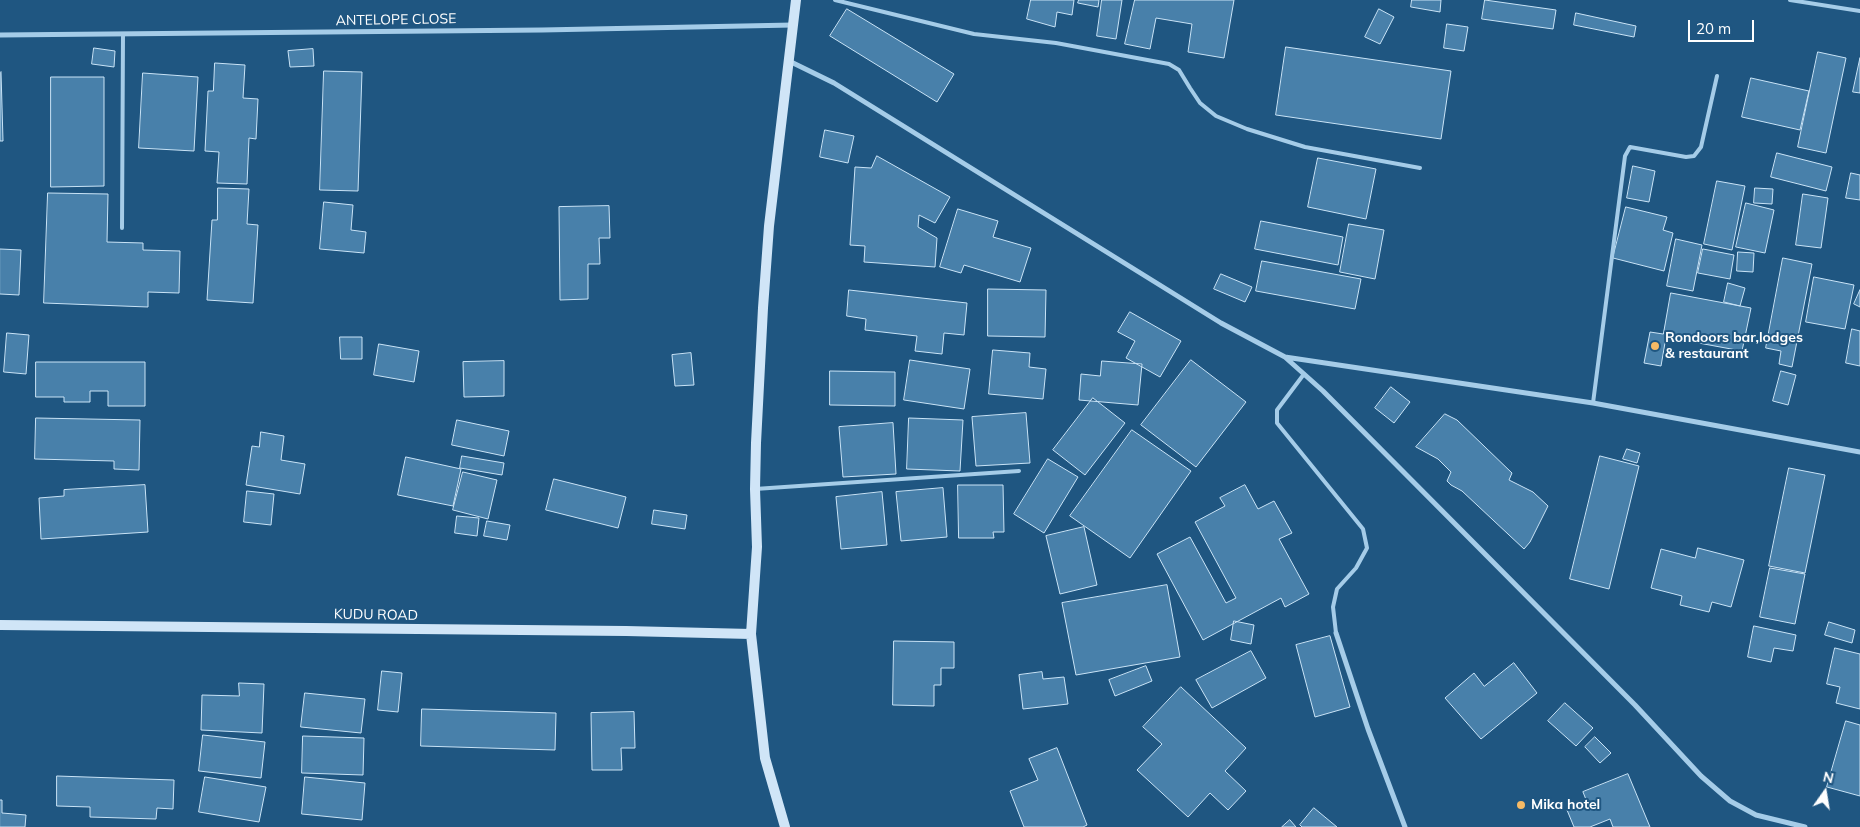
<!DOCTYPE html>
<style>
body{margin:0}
#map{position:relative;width:1860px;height:827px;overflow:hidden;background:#1f5681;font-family:Mulish,sans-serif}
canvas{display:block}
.north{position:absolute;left:1800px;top:767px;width:50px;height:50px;-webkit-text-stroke:4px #1f5681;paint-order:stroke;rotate:13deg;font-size:14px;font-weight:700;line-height:20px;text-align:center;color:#fff}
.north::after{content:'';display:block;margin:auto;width:18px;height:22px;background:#fff;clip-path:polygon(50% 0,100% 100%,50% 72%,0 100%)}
.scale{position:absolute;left:1688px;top:20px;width:66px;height:22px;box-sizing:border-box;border:2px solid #fff;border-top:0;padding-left:6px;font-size:15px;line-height:18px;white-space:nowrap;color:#fff;-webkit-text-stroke:4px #1f5681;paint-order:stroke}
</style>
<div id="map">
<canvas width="1860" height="827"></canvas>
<div class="north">N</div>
<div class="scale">20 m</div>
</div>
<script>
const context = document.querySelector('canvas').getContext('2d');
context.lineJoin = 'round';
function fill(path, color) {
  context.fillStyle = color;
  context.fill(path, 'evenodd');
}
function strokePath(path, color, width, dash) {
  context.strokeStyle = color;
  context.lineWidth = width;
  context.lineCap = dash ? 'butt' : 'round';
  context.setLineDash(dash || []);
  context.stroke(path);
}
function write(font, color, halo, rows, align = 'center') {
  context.font = font + ' Mulish,sans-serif';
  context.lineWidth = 4;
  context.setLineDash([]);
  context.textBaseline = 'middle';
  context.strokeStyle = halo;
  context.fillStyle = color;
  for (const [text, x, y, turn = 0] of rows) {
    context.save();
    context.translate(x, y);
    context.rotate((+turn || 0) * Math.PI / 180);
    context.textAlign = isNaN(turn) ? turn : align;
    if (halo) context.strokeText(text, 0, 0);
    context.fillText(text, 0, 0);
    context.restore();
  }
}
const building = new Path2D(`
 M 1031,0 L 1074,0 L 1072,15 L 1057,12 L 1055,27 L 1027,19 Z
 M 1079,0 L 1099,0 L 1098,7 L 1078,3 Z
 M 1102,0 L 1122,0 L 1116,39 L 1097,36 Z
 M 1135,0 L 1234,0 L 1224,58 L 1188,52 L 1192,24 L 1156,18 L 1150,49 L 1125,44 Z
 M 1412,0 L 1441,0 L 1440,12 L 1411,7 Z
 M 1485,0 L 1556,10 L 1553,29 L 1482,19 Z
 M 847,9 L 954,74 L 937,102 L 830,36 Z
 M 1379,9 L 1394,17 L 1380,44 L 1365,37 Z
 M 1576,13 L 1636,26 L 1634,37 L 1574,25 Z
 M 1447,24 L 1468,27 L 1464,51 L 1444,48 Z
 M 1286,47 L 1451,71 L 1441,139 L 1276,115 Z
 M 94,48 L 115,51 L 114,67 L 92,64 Z
 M 313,49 L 314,66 L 290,67 L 288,51 Z
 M 1818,52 L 1846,58 L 1826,153 L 1798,147 Z
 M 1860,58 L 1860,93 L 1853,92 Z
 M 215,63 L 245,65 L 243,98 L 258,99 L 256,139 L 249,138 L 247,184 L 217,183 L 219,152 L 205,151 L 208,91 L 213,91 Z
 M 324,71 L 362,72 L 358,191 L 320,190 Z
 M 1,72 L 3,141 L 0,141 L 0,73 Z
 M 143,73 L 198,77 L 194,151 L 139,148 Z
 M 51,77 L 104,77 L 104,186 L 51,187 Z
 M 1751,78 L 1809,91 L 1800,130 L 1742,117 Z
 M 825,130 L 854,136 L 848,163 L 820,157 Z
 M 1777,153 L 1832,167 L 1826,191 L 1771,177 Z
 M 877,156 L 950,197 L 935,223 L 919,215 L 918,227 L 937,238 L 935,267 L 864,262 L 865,246 L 850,245 L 855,167 L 871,168 Z
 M 1318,158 L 1376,169 L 1366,219 L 1308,207 Z
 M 1633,166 L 1655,171 L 1649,202 L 1627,198 Z
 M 1851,173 L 1860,175 L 1860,200 L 1846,198 Z
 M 1717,181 L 1745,186 L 1732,250 L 1704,244 Z
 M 218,188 L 249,189 L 247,224 L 258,225 L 253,303 L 207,300 L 212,220 L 217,220 Z
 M 1755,188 L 1773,189 L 1772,204 L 1754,203 Z
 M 48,193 L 108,194 L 107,242 L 143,243 L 143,250 L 180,251 L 179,293 L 148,292 L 148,307 L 44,303 Z
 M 1803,194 L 1828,198 L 1821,248 L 1796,245 Z
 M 324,202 L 353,205 L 351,230 L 366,232 L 364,253 L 320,249 Z
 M 1746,203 L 1774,210 L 1765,253 L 1736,247 Z
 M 609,206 L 610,238 L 599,238 L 600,264 L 588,264 L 588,299 L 560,300 L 559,207 Z
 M 1626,207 L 1667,217 L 1663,230 L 1673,233 L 1664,271 L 1613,258 Z
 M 958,209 L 998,221 L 993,237 L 1031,248 L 1020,282 L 964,265 L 961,273 L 940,267 Z
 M 1261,221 L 1343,237 L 1338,265 L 1255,249 Z
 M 1349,224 L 1384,230 L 1375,279 L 1340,272 Z
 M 1676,239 L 1702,245 L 1693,291 L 1667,286 Z
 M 0,249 L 21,250 L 19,295 L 0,294 Z
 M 1703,249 L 1734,255 L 1730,279 L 1698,273 Z
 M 1738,252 L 1754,253 L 1753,272 L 1737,271 Z
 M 1783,258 L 1812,264 L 1792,367 L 1779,364 L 1781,351 L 1766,348 Z
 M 1262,261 L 1361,279 L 1355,309 L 1256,291 Z
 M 1221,274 L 1252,287 L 1245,302 L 1214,289 Z
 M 1814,277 L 1854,285 L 1845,329 L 1806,322 Z
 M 1728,283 L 1745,288 L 1740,306 L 1724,302 Z
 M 988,289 L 1046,290 L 1045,337 L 988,336 Z
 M 849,290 L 967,303 L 964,335 L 944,333 L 942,354 L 915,351 L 917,336 L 865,330 L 866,319 L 847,316 Z
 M 1860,290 L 1860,307 L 1854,304 Z
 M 1671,293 L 1751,308 L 1742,351 L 1666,337 L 1661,366 L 1644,363 L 1650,332 L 1663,334 Z
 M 1130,312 L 1181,341 L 1160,377 L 1126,358 L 1135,341 L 1118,332 Z
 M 1852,329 L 1860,331 L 1860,366 L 1846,363 Z
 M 7,333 L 29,335 L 26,374 L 4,372 Z
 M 340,337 L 362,337 L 362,359 L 341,359 Z
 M 379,344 L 419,351 L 414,382 L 374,375 Z
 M 993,350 L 1030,353 L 1029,367 L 1046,369 L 1043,399 L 989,394 Z
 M 691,353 L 694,385 L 675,386 L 672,355 Z
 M 910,360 L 970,369 L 964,409 L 904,400 Z
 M 1191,360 L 1246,402 L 1196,467 L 1141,425 Z
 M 504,361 L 504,396 L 464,397 L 463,362 Z
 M 1102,361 L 1142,364 L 1138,405 L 1079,400 L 1081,374 L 1100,376 Z
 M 36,362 L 145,362 L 145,406 L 108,406 L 108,391 L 90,391 L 90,402 L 64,402 L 64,397 L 36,397 Z
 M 830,371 L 895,372 L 895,406 L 830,405 Z
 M 1781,371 L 1796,375 L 1788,405 L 1773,401 Z
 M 1391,387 L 1410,402 L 1394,423 L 1375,408 Z
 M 1093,398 L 1125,423 L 1085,475 L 1053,450 Z
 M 1026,413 L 1030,463 L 976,466 L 972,417 Z
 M 1445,414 L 1457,420 L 1512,473 L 1509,480 L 1533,492 L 1548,506 L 1530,542 L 1524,549 L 1462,491 L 1451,485 L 1447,481 L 1451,472 L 1438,459 L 1416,447 Z
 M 36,418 L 140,420 L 139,470 L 114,469 L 114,461 L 35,459 Z
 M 909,418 L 963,420 L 960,471 L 907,469 Z
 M 457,420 L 509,431 L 504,456 L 452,445 Z
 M 893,423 L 896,474 L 843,477 L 839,427 Z
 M 1132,430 L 1191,471 L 1130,558 L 1070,516 Z
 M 261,432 L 284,436 L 281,460 L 305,464 L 300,494 L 246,485 L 252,446 L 259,447 Z
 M 1627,449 L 1640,453 L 1637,463 L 1623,459 Z
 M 462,456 L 504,463 L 502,475 L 460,468 Z
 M 1600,456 L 1639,466 L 1609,589 L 1570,579 Z
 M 406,457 L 461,469 L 453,506 L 398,495 Z
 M 1048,459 L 1078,477 L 1044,533 L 1014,514 Z
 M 1789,468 L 1825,475 L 1805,573 L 1769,566 Z
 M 463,472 L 497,480 L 488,519 L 453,510 Z
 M 554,479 L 626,497 L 618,528 L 546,510 Z
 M 145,485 L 148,532 L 41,539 L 39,498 L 64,496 L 64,490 Z
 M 958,485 L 1003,485 L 1004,532 L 993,532 L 994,538 L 959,538 Z
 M 1245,485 L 1258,509 L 1274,501 L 1292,533 L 1279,539 L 1309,594 L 1285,607 L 1281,598 L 1203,640 L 1157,554 L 1190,537 L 1226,603 L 1236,598 L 1195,522 L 1225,506 L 1220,498 Z
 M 943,488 L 947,537 L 901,541 L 896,492 Z
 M 247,491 L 274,494 L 271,525 L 244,522 Z
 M 882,492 L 887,545 L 841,549 L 836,497 Z
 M 654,510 L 687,515 L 685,529 L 652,524 Z
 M 457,516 L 479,518 L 477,536 L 455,533 Z
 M 487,521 L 510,525 L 507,540 L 484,536 Z
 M 1084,527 L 1097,585 L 1060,594 L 1046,536 Z
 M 1698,548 L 1744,560 L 1731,607 L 1712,602 L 1709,612 L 1680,605 L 1682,596 L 1651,588 L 1661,549 L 1695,558 Z
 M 1770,568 L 1805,574 L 1795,624 L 1760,617 Z
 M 1167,585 L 1180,657 L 1076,675 L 1062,603 Z
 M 1234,621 L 1254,625 L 1251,644 L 1231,640 Z
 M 1829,622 L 1855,630 L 1852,643 L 1825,635 Z
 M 1754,626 L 1796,635 L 1793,651 L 1774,648 L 1771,662 L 1748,657 Z
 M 1330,636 L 1350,707 L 1315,717 L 1296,645 Z
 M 894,641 L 954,642 L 954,668 L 941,668 L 941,685 L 934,685 L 934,706 L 893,705 Z
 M 1835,648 L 1860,654 L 1860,709 L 1836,703 L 1840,687 L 1827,684 Z
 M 1251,651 L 1266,678 L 1212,708 L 1196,680 Z
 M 1514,663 L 1537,693 L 1481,739 L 1445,698 L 1474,673 L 1484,686 Z
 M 1146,666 L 1152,681 L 1115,696 L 1109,680 Z
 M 382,671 L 402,673 L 398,712 L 378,710 Z
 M 1042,672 L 1043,679 L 1064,677 L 1068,704 L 1023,709 L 1019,675 Z
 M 239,683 L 264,684 L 262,733 L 201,730 L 202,695 L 239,696 Z
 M 1181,687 L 1246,748 L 1225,771 L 1246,791 L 1228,810 L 1210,793 L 1188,817 L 1137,770 L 1162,744 L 1143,727 Z
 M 305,693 L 365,699 L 361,733 L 301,727 Z
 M 1565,703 L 1593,728 L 1576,746 L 1548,721 Z
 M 422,709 L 556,713 L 555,750 L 421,746 Z
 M 634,712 L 635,748 L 621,748 L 622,770 L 592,770 L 591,713 Z
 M 1846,721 L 1860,725 L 1860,796 L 1827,787 Z
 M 203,735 L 265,742 L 261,778 L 199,771 Z
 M 303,736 L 364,738 L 363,775 L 302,773 Z
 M 1595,737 L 1611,753 L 1600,763 L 1585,747 Z
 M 1057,748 L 1087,825 L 1083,827 L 1024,827 L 1010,791 L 1038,780 L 1029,759 Z
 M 1628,774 L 1650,827 L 1613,827 L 1610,819 L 1590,827 L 1574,827 L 1567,810 L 1587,802 L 1583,792 Z
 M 57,776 L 174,780 L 173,809 L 157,808 L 156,819 L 90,817 L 90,807 L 57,806 Z
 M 205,777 L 266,787 L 259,822 L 199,812 Z
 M 305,777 L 365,783 L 362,820 L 302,814 Z
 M 0,800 L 2,800 L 2,813 L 26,815 L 25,827 L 0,827 Z
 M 1314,808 L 1337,827 L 1302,827 L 1300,825 Z
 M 1290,820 L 1296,827 L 1282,827 Z`);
const lane = new Path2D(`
 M 835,0 L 974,34 L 1056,43 L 1169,64 L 1179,70 L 1190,88 L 1200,103 L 1216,116 L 1247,129 L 1305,147 L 1420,168
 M 1790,0 L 1860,11
 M 122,228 L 123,34
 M 1304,374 L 1277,410 L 1277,423 L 1363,529 L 1367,548 L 1356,568 L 1337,589 L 1333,607 L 1336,633
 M 1593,403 L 1625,156 L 1630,147 L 1686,157 L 1694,156 L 1701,147 L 1717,76
 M 755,489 L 1019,471`);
const street = new Path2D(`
 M 0,35 L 542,30 L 793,25
 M 789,61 L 834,83 L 1221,323 L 1285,357 L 1593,403 L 1860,452
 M 1286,358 L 1323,391 L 1635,705 L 1701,776 L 1730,801 L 1756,815 L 1805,827
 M 1336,633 L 1368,729 L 1405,827`);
const secondary = new Path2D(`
 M 0,625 L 626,631 L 751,634
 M 785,827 L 765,758 L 751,634 L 757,547 L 755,489 L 756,443 L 763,308 L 769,226 L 796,0`);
const markers = [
 [1655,346,5,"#f6ba65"],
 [1521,805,5,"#f6ba65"]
];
const streetNames = [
 ["ANTELOPE CLOSE",396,20,-1],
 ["KUDU ROAD",376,615,1]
];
const poiNames = [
 ["Rondoors bar,lodges",1665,338],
 ["& restaurant",1665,354],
 ["Mika hotel",1531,805]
];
fill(building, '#4880aa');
strokePath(building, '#c9e3f6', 1);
strokePath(lane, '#a5cce8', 4);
strokePath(street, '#a5cce8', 5);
strokePath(secondary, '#d0e5f7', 10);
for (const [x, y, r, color] of markers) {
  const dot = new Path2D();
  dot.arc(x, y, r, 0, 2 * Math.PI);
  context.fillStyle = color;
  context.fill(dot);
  strokePath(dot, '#1f5681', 2);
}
write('14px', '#fff', '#1f5681', streetNames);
write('bold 14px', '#fff', '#1f5681', poiNames, 'left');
</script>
